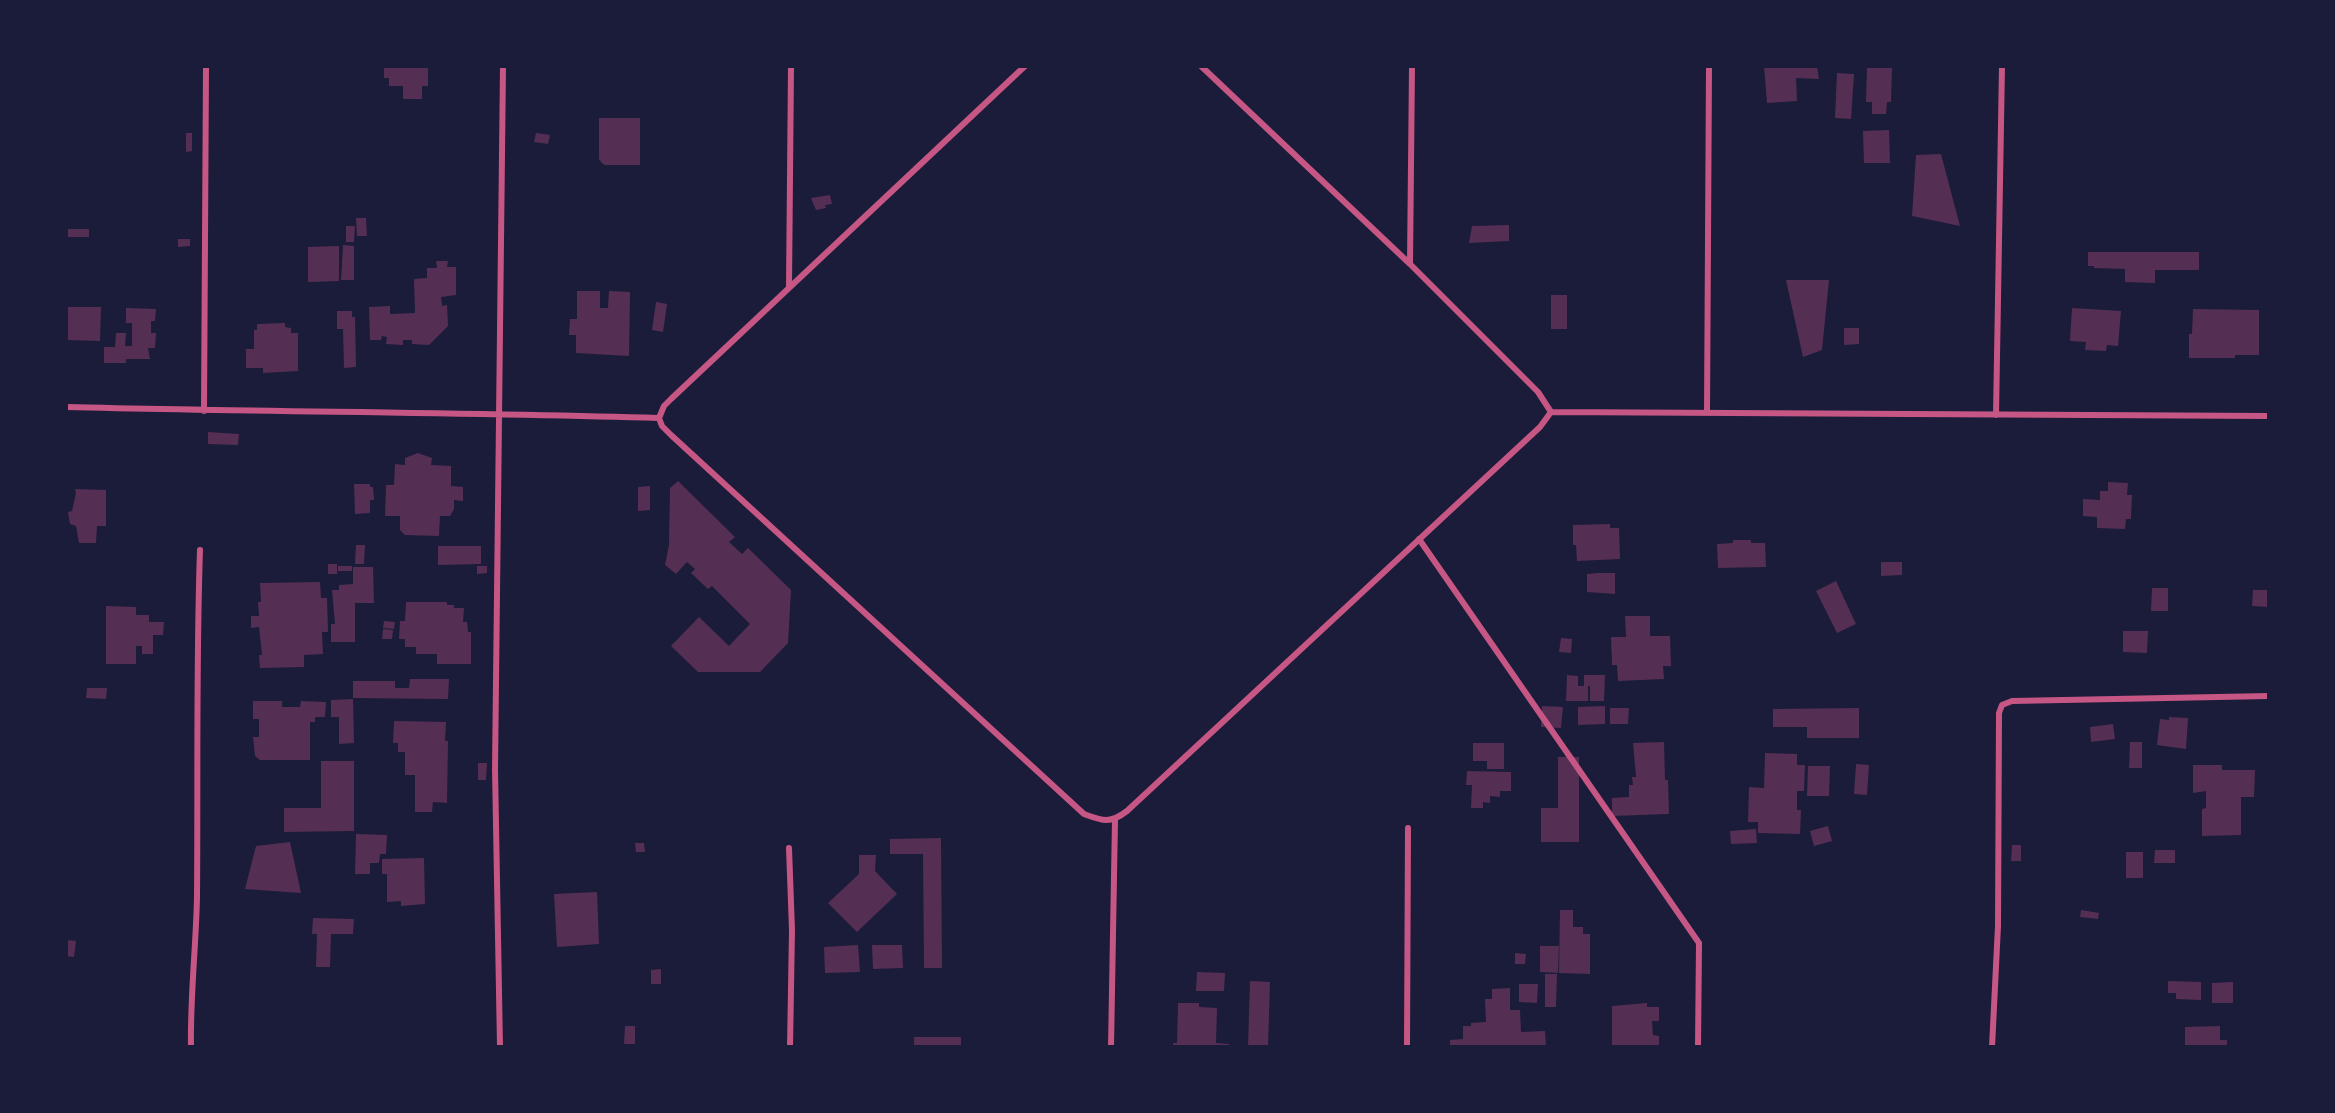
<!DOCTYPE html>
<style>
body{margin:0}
#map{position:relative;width:2335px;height:1113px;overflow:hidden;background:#1b1b3a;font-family:"Libre Baskerville",serif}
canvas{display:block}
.frame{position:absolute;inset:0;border:68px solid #1b1b3a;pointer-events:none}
</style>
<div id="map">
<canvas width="2335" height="1113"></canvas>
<div class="frame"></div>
</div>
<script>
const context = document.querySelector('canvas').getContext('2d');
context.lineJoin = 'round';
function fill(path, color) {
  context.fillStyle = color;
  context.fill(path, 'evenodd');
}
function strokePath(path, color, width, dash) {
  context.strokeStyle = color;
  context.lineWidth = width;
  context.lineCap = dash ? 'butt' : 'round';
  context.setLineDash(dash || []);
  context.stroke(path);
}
const building = new Path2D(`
 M 384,66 L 428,66 L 428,86 L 422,86 L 422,99 L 403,99 L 403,86 L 389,86 L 389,78 L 384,78 Z
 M 1764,66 L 1817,66 L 1819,79 L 1796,78 L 1797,101 L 1767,103 Z
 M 1867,66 L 1892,67 L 1891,102 L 1887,102 L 1886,114 L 1872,114 L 1872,102 L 1866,102 Z
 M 1837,73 L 1854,74 L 1851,119 L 1835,118 Z
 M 599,118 L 640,118 L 640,165 L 605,165 L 602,163 L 599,159 Z
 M 1889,130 L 1890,163 L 1864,163 L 1863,131 Z
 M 186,133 L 192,133 L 192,151 L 186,152 Z
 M 536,133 L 550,135 L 548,144 L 534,142 Z
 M 1941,154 L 1960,226 L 1912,216 L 1916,155 Z
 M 830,195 L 832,204 L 825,205 L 826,208 L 816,210 L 811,198 Z
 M 356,218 L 366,218 L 367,236 L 357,236 Z
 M 1509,225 L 1509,241 L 1469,243 L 1472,226 Z
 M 346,226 L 355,226 L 354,242 L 346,242 Z
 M 67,229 L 89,229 L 89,237 L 68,237 Z
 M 178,239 L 190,239 L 190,246 L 178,247 Z
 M 343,245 L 354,246 L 354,280 L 341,280 Z
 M 339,246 L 339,281 L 308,282 L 308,247 Z
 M 2088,252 L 2199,252 L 2199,270 L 2155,270 L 2155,283 L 2125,282 L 2125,269 L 2094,268 L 2094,266 L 2088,266 Z
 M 436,261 L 448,261 L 447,267 L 456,267 L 456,295 L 441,297 L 442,306 L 447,305 L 448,326 L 429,345 L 412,344 L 412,340 L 403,340 L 403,345 L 386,344 L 387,337 L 382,336 L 381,340 L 370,340 L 369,307 L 390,306 L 390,314 L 415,313 L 414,279 L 427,278 L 427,268 L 437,268 Z
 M 1786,280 L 1829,280 L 1822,350 L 1803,357 Z
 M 577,291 L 600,291 L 600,308 L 608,308 L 609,291 L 630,292 L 629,356 L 576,353 L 576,335 L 569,335 L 570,319 L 577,319 Z
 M 1551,295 L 1567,295 L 1567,329 L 1551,329 Z
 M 656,302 L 667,304 L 663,332 L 652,330 Z
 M 66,307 L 101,307 L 100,341 L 66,340 Z
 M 126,308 L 156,309 L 155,321 L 151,321 L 151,333 L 156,333 L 155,348 L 148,348 L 150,359 L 126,359 L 126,363 L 104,363 L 104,347 L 115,347 L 116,333 L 126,333 L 125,346 L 132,346 L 132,323 L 126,323 Z
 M 2072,308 L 2121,311 L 2118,346 L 2107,345 L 2106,351 L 2085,350 L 2086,342 L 2070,341 Z
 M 2193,309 L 2259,310 L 2259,355 L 2235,355 L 2235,358 L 2189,358 L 2189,334 L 2192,334 Z
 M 337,311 L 352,311 L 352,317 L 355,317 L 356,367 L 344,368 L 343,329 L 337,329 Z
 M 285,323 L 285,327 L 291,328 L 291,333 L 298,333 L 298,371 L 263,373 L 263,368 L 246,368 L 246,349 L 254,349 L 254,330 L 257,330 L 257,324 Z
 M 1844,328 L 1859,328 L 1859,344 L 1844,345 Z
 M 208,432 L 239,434 L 238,445 L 208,444 Z
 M 418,453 L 432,458 L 431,465 L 451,466 L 451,486 L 463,487 L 463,501 L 454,500 L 454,509 L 450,516 L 440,516 L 439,536 L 405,535 L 400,530 L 400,516 L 385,516 L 386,485 L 394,485 L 395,464 L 405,465 L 405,458 Z
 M 678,481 L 735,537 L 729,542 L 742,554 L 748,548 L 791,590 L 788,643 L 760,672 L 698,672 L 671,646 L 699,617 L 729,646 L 750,624 L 712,586 L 708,589 L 691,573 L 695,569 L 687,562 L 676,574 L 665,565 L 669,545 L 670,488 Z
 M 2108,482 L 2128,483 L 2127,495 L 2132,495 L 2131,519 L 2126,519 L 2125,529 L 2097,528 L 2097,517 L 2083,516 L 2083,499 L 2100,500 L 2100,491 L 2108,491 Z
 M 354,484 L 370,484 L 370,487 L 373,487 L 374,500 L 370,500 L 370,513 L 355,514 Z
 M 650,486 L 650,510 L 638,511 L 638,487 Z
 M 75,489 L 106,490 L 106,526 L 97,526 L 96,543 L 79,543 L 76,526 L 70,524 L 68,512 L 72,511 L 76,493 Z
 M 1610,524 L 1610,528 L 1619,528 L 1620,559 L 1577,561 L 1576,545 L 1573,545 L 1573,525 Z
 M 1733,540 L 1751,540 L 1751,543 L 1765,543 L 1766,567 L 1718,568 L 1717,544 L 1733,543 Z
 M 356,545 L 365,545 L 364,564 L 355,564 Z
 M 438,546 L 481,546 L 481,564 L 438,565 Z
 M 1881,562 L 1902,562 L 1902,575 L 1881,576 Z
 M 328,564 L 337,564 L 337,574 L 328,574 Z
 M 338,566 L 352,566 L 352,571 L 338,571 Z
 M 477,566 L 487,566 L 487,573 L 477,574 Z
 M 353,567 L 373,567 L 374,603 L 355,603 L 355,642 L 331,642 L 331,624 L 335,624 L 332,590 L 339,590 L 339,585 L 353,584 Z
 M 1598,573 L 1615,573 L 1615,594 L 1587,592 L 1587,574 Z
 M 1836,581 L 1856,624 L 1837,633 L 1816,591 Z
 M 320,582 L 321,598 L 327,598 L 328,632 L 322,632 L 323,654 L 304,655 L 304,667 L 260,668 L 259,655 L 262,655 L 259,627 L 251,628 L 251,616 L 259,616 L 258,602 L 261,602 L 260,583 Z
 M 2152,588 L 2168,588 L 2168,611 L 2151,611 Z
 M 2253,590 L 2269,590 L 2269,607 L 2252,606 Z
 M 406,602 L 447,602 L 447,605 L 454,605 L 454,608 L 464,608 L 463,622 L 467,622 L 468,632 L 471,632 L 471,664 L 437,664 L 437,654 L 416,654 L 416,647 L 405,647 L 405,639 L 399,639 L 400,621 L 405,621 Z
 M 106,606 L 136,607 L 136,615 L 149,615 L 149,622 L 164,622 L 163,635 L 153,635 L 153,654 L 142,654 L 142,646 L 136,646 L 136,664 L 106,664 Z
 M 1625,616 L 1650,616 L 1650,636 L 1670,636 L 1671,666 L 1663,666 L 1664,679 L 1618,681 L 1617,665 L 1612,665 L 1611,637 L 1626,637 Z
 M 384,621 L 395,622 L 394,629 L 383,628 Z
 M 383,629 L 393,630 L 392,639 L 382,639 Z
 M 2123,631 L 2148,631 L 2147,653 L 2123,652 Z
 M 1561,638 L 1572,639 L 1571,653 L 1559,652 Z
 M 1567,675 L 1578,676 L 1578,686 L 1584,686 L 1584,675 L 1605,675 L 1604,701 L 1590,701 L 1590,686 L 1588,686 L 1588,701 L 1566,701 Z
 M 410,679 L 449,679 L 448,699 L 353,698 L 353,681 L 395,681 L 395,688 L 409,688 Z
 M 87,688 L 107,688 L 106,699 L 86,698 Z
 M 353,699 L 354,743 L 339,744 L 339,717 L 331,717 L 331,700 Z
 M 253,701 L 282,701 L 282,707 L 300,707 L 301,701 L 326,702 L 325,717 L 315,717 L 315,722 L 310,722 L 310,760 L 260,760 L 255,756 L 253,737 L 259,737 L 259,719 L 253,719 Z
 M 1542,706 L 1563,707 L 1561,728 L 1541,727 Z
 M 1605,706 L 1605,724 L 1578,725 L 1578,707 Z
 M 1610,708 L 1629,708 L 1628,724 L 1610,724 Z
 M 1859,708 L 1859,738 L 1807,738 L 1807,727 L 1773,727 L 1773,709 Z
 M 2169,717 L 2188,718 L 2186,749 L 2157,745 L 2160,719 L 2169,720 Z
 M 394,721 L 446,722 L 445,741 L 448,741 L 447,803 L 433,802 L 432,812 L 415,812 L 415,775 L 405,775 L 405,752 L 398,752 L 398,743 L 393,743 Z
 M 2113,724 L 2115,739 L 2091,742 L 2090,727 Z
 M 1664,742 L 1665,780 L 1668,780 L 1669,814 L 1612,816 L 1612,798 L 1629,797 L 1629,785 L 1633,785 L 1632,777 L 1636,777 L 1633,743 Z
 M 2130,742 L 2142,742 L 2142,768 L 2129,768 Z
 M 1473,743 L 1504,743 L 1504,769 L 1487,769 L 1487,761 L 1473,761 Z
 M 1765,753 L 1797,754 L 1797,765 L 1805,765 L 1804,791 L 1797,791 L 1797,810 L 1801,810 L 1800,834 L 1758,833 L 1758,822 L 1748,822 L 1749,787 L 1764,788 Z
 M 1558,757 L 1579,757 L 1579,842 L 1541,842 L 1541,808 L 1558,808 Z
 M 321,761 L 354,761 L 354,831 L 284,832 L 284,808 L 321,808 Z
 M 478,763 L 487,763 L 486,780 L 478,780 Z
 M 1856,764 L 1869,765 L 1867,795 L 1854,794 Z
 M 2193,765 L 2222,765 L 2222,770 L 2255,770 L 2254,797 L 2241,797 L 2241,835 L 2202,836 L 2202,809 L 2206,808 L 2206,791 L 2193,793 Z
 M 1808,766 L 1830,766 L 1829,796 L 1807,796 Z
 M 1467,771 L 1511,772 L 1511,791 L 1500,791 L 1500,797 L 1490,796 L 1490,803 L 1483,802 L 1483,808 L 1471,808 L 1472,785 L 1466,785 Z
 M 1828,826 L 1832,841 L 1814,846 L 1810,831 Z
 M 1756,829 L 1757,843 L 1731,844 L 1730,831 Z
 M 356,834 L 387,835 L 386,854 L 380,854 L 379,863 L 370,863 L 370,874 L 355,874 Z
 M 941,838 L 942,968 L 924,968 L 923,854 L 890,854 L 890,839 Z
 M 290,842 L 301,893 L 245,889 L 256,846 Z
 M 635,843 L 644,843 L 645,852 L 636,852 Z
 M 2012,845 L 2021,845 L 2021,861 L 2011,861 Z
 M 2155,850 L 2175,850 L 2175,863 L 2154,863 Z
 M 2126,852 L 2143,852 L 2143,878 L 2126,878 Z
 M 859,855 L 876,855 L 875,871 L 897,894 L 857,932 L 828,903 L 859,874 Z
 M 424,858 L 425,904 L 401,906 L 401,901 L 387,902 L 387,874 L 382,874 L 382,859 Z
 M 597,892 L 599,944 L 557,947 L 554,894 Z
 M 1560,910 L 1573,910 L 1573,927 L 1583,927 L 1583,934 L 1590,934 L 1590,974 L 1559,973 Z
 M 2081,910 L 2099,913 L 2098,919 L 2080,917 Z
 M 313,918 L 354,919 L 353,934 L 331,934 L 330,967 L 316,967 L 317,934 L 312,934 Z
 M 66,940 L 76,941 L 74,957 L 66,956 Z
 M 858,945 L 860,972 L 825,973 L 824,947 Z
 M 872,945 L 902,945 L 903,968 L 873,969 Z
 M 1540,946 L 1559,946 L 1558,973 L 1540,972 Z
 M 1515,953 L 1526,954 L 1525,964 L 1515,964 Z
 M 661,969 L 661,984 L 651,984 L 651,970 Z
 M 1197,972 L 1225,973 L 1224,991 L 1196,991 Z
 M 1545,974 L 1557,974 L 1556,1007 L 1545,1007 Z
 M 1250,981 L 1270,982 L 1268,1047 L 1248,1047 Z
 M 2168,981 L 2201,982 L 2201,1000 L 2176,999 L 2176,993 L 2168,993 Z
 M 2233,982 L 2233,1003 L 2212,1003 L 2212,983 Z
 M 1519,984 L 1538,984 L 1537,1003 L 1519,1002 Z
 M 1510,988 L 1510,1010 L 1520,1010 L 1521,1032 L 1545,1031 L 1546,1047 L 1450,1047 L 1450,1040 L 1463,1039 L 1463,1026 L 1471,1026 L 1471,1023 L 1486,1022 L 1485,999 L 1492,999 L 1492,989 Z
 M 1178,1003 L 1199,1003 L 1199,1007 L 1217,1008 L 1216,1043 L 1229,1044 L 1229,1047 L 1173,1047 L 1173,1043 L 1177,1043 Z
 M 1647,1003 L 1647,1007 L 1659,1007 L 1659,1021 L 1652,1021 L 1653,1035 L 1659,1036 L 1659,1047 L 1617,1047 L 1617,1045 L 1612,1045 L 1612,1006 Z
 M 625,1026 L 635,1026 L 635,1044 L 624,1044 Z
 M 2220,1026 L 2220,1040 L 2227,1040 L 2227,1047 L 2185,1047 L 2185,1027 Z
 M 914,1037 L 961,1037 L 961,1047 L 914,1047 Z`);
const minor = new Path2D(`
 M 1025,66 L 671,399 L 664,406 L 659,418 L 662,426 L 671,435 L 1084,814 C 1103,821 1110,824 1127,811 L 1540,427 L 1551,412 L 1538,392 L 1410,264 L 1201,66
 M 1410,263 L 1412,66
 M 789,287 L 791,66
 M 66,407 C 263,412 461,412 659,418
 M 204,411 L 206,66
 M 1551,412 L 2269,416
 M 1707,413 L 1709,66
 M 1996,415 L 2002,66
 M 1419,539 L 1699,943 L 1698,1047
 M 789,848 L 792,930 L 790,1047
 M 191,1047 C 190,997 196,947 197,897 C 198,781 196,666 200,550
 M 500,1047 L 495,769 L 503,66
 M 1111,1047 L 1115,820
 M 1407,1047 L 1408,828
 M 1992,1047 L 1998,926 L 1999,713 L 2002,705 L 2012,701 L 2269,696`);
fill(building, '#542f53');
strokePath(minor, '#c65784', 6);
</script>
